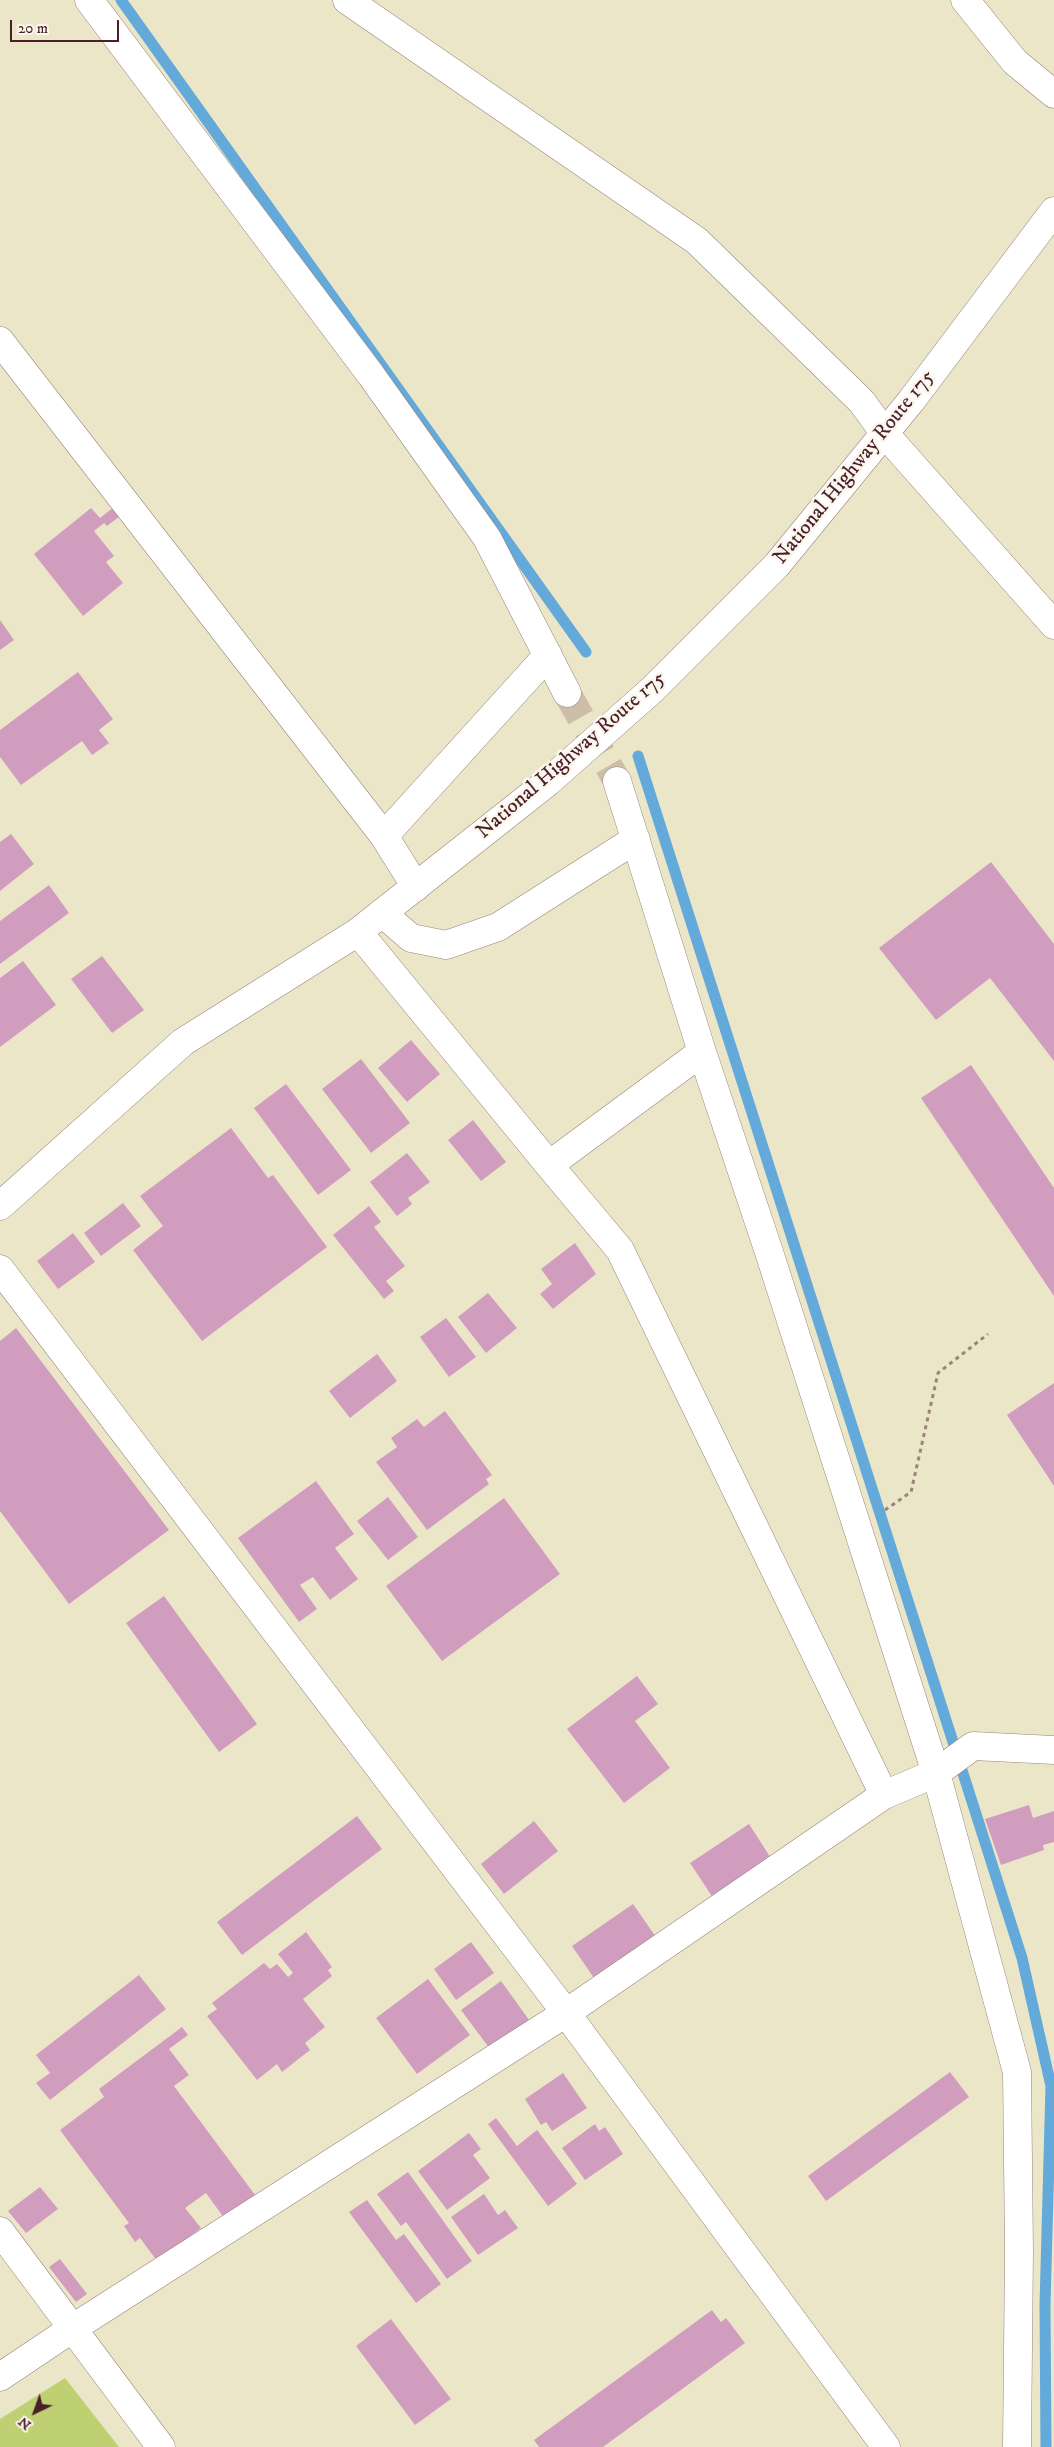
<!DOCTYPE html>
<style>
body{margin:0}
#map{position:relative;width:1054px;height:2447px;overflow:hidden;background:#ece6c8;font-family:"IM FELL DW Pica",serif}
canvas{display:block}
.north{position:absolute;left:10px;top:2387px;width:50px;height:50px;-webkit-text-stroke:4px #fbf7ec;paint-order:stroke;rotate:222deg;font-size:14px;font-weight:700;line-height:20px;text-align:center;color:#4a1f2b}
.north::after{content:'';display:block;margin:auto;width:18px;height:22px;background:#4a1f2b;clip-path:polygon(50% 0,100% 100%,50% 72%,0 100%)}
.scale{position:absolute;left:10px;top:20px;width:109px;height:22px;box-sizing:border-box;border:2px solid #4a1f2b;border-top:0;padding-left:6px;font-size:15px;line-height:18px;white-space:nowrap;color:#4a1f2b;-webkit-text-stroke:4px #fbf7ec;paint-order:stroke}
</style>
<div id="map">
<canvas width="1054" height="2447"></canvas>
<div class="north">N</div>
<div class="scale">20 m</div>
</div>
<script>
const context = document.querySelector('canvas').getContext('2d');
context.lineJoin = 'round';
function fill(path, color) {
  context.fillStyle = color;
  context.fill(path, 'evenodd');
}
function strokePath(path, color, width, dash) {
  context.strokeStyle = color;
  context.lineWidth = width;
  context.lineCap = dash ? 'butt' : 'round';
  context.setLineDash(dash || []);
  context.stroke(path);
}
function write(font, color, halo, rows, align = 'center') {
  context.font = font + ' "IM FELL DW Pica",serif';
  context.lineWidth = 5;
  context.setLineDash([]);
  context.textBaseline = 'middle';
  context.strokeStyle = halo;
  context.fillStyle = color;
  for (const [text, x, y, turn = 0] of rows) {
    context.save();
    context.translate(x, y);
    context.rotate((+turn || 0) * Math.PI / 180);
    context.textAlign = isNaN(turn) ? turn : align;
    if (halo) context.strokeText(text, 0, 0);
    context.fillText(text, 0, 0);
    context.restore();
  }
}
const green = new Path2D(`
 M 65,2378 L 119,2447 L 0,2447 L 0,2419 Z`);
const stream = new Path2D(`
 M 121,0 L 586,652
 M 638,756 L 1022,1958 L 1051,2086 L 1045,2305 L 1046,2447`);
const building = new Path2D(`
 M 114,507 L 120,516 L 107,526 L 104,523 L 94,531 L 114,556 L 106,562 L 123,583 L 83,616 L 34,554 L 91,508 L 100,518 Z
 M 0,620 L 14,640 L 0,650 Z
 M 78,672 L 113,719 L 99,730 L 109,743 L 92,755 L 82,741 L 21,785 L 0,757 L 0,730 Z
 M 11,834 L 34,864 L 0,891 L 0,842 Z
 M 991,862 L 1054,944 L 1054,1061 L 990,978 L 936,1020 L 879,948 Z
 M 49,885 L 69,913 L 0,964 L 0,921 Z
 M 102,956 L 144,1010 L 112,1033 L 71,979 Z
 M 23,961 L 56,1005 L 0,1047 L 0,978 Z
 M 411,1040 L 440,1074 L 407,1102 L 378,1068 Z
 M 361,1059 L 410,1123 L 371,1153 L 322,1089 Z
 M 971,1065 L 1054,1188 L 1054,1296 L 921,1098 Z
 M 286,1084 L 351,1170 L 318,1195 L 254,1108 Z
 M 473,1120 L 506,1162 L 481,1181 L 448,1140 Z
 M 231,1128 L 268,1178 L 273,1175 L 327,1247 L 202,1341 L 133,1250 L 163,1226 L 140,1196 Z
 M 407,1153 L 430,1182 L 408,1198 L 412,1204 L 397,1216 L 370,1182 Z
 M 123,1203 L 141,1226 L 101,1256 L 84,1233 Z
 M 369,1206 L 381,1222 L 374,1227 L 405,1266 L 386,1281 L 394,1291 L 384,1299 L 333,1235 Z
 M 73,1233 L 95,1262 L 58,1289 L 37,1261 Z
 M 575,1243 L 596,1274 L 553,1309 L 540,1294 L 552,1284 L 541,1269 Z
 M 488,1293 L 517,1328 L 486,1353 L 458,1317 Z
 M 446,1318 L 476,1357 L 449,1377 L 420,1337 Z
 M 16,1328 L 169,1530 L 69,1604 L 0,1511 L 0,1341 Z
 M 377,1354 L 397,1381 L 350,1418 L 329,1391 Z
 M 1054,1383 L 1054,1486 L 1007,1415 Z
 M 445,1411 L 492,1475 L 486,1479 L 489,1484 L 427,1530 L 376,1462 L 397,1447 L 391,1438 L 417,1419 L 424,1427 Z
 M 316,1481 L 354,1534 L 335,1548 L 358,1579 L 330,1600 L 313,1577 L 300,1585 L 317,1609 L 299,1622 L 238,1538 Z
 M 388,1497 L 418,1537 L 388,1560 L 357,1521 Z
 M 504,1498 L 560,1574 L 442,1661 L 386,1586 Z
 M 164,1596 L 257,1724 L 219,1752 L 126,1623 Z
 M 637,1676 L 658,1704 L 635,1721 L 670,1768 L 624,1803 L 567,1729 Z
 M 1029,1805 L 1033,1818 L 1054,1811 L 1054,1842 L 1043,1845 L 1044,1850 L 1001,1865 L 985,1819 Z
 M 357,1816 L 382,1849 L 242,1955 L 217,1922 Z
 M 534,1821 L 558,1851 L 504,1894 L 481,1864 Z
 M 749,1824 L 774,1863 L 715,1901 L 690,1863 Z
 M 633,1904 L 658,1940 L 596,1981 L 572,1946 Z
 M 306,1932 L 332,1967 L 328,1970 L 332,1976 L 303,1999 L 325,2027 L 305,2043 L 310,2050 L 282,2072 L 277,2064 L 257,2080 L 207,2016 L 217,2009 L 212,2003 L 264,1963 L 270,1969 L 277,1964 L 288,1977 L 293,1973 L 278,1954 Z
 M 471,1942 L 494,1973 L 456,2000 L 434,1969 Z
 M 139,1975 L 166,2009 L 50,2100 L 36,2083 L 50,2073 L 36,2055 Z
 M 428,1979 L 470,2035 L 417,2074 L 376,2018 Z
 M 501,1981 L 532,2024 L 493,2053 L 461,2010 Z
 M 182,2027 L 188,2035 L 169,2049 L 189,2075 L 174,2086 L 261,2203 L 230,2226 L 206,2193 L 185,2208 L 201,2228 L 157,2261 L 140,2238 L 135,2242 L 124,2226 L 129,2223 L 60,2130 L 104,2097 L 99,2089 Z
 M 950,2072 L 969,2097 L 826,2201 L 808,2176 Z
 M 563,2073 L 587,2108 L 552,2131 L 546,2122 L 541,2125 L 525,2099 Z
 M 496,2118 L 517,2146 L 537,2130 L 577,2184 L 548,2206 L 488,2124 Z
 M 595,2124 L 599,2131 L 605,2127 L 623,2154 L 585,2180 L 562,2148 Z
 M 469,2133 L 481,2149 L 473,2155 L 490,2178 L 447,2210 L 418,2171 Z
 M 408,2172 L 472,2261 L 447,2279 L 406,2222 L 401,2226 L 377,2194 Z
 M 40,2187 L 58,2209 L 26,2233 L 8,2211 Z
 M 484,2194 L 498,2215 L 505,2210 L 518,2228 L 478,2255 L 451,2217 Z
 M 367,2200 L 396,2240 L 404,2234 L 441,2284 L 416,2303 L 349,2212 Z
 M 60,2259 L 87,2294 L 76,2302 L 49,2267 Z
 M 712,2310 L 721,2322 L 726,2318 L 745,2343 L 603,2447 L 539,2447 L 534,2440 Z
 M 391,2319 L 451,2399 L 415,2425 L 356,2346 Z`);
const streetTunnel = new Path2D(`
 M 567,693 L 617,781`);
const path = new Path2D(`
 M 885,1510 L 911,1492 L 938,1373 L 988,1334`);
const street = new Path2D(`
 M 89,0 L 371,375 L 487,538 L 567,693
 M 347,0 L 697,241 L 862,402 L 885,434 L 1054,625
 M 965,0 L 1015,62 L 1054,94
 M 0,341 L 384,836 L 416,887
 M 617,781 L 702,1052 L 769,1252 L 936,1773 L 1017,2072 L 1019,2251 L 1017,2447
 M 384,836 L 548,655
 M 382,913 L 411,938 L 446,945 L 498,927 L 636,839
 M 358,932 L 549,1165 L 702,1052
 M 549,1165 L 620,1250 L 884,1795
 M 0,1269 L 566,2013 L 886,2447
 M 0,2231 L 161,2447
 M 0,2377 L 73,2328 L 566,2013 L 884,1795 L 936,1773 L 973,1746 L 1054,1750`);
const highway = new Path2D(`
 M 0,1206 L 183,1042 L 358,932 L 548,782 L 653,689 L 776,566 L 911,401 L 1054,211`);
const streetNames = [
 ["National Highway Route 175",855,468,-51],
 ["National Highway Route 175",572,756,-41]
];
fill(green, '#bfd073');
strokePath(stream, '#63a9d9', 11);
fill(building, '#d19dbf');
strokePath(streetTunnel, '#ccbea9', 28, [28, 14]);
strokePath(street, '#9b827a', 29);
strokePath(highway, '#9b827a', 29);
strokePath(path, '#9b827a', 3, [4, 4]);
strokePath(street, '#fff', 28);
strokePath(highway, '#fff', 28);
write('21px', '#4a1f2b', '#fbf7ec', streetNames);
</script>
